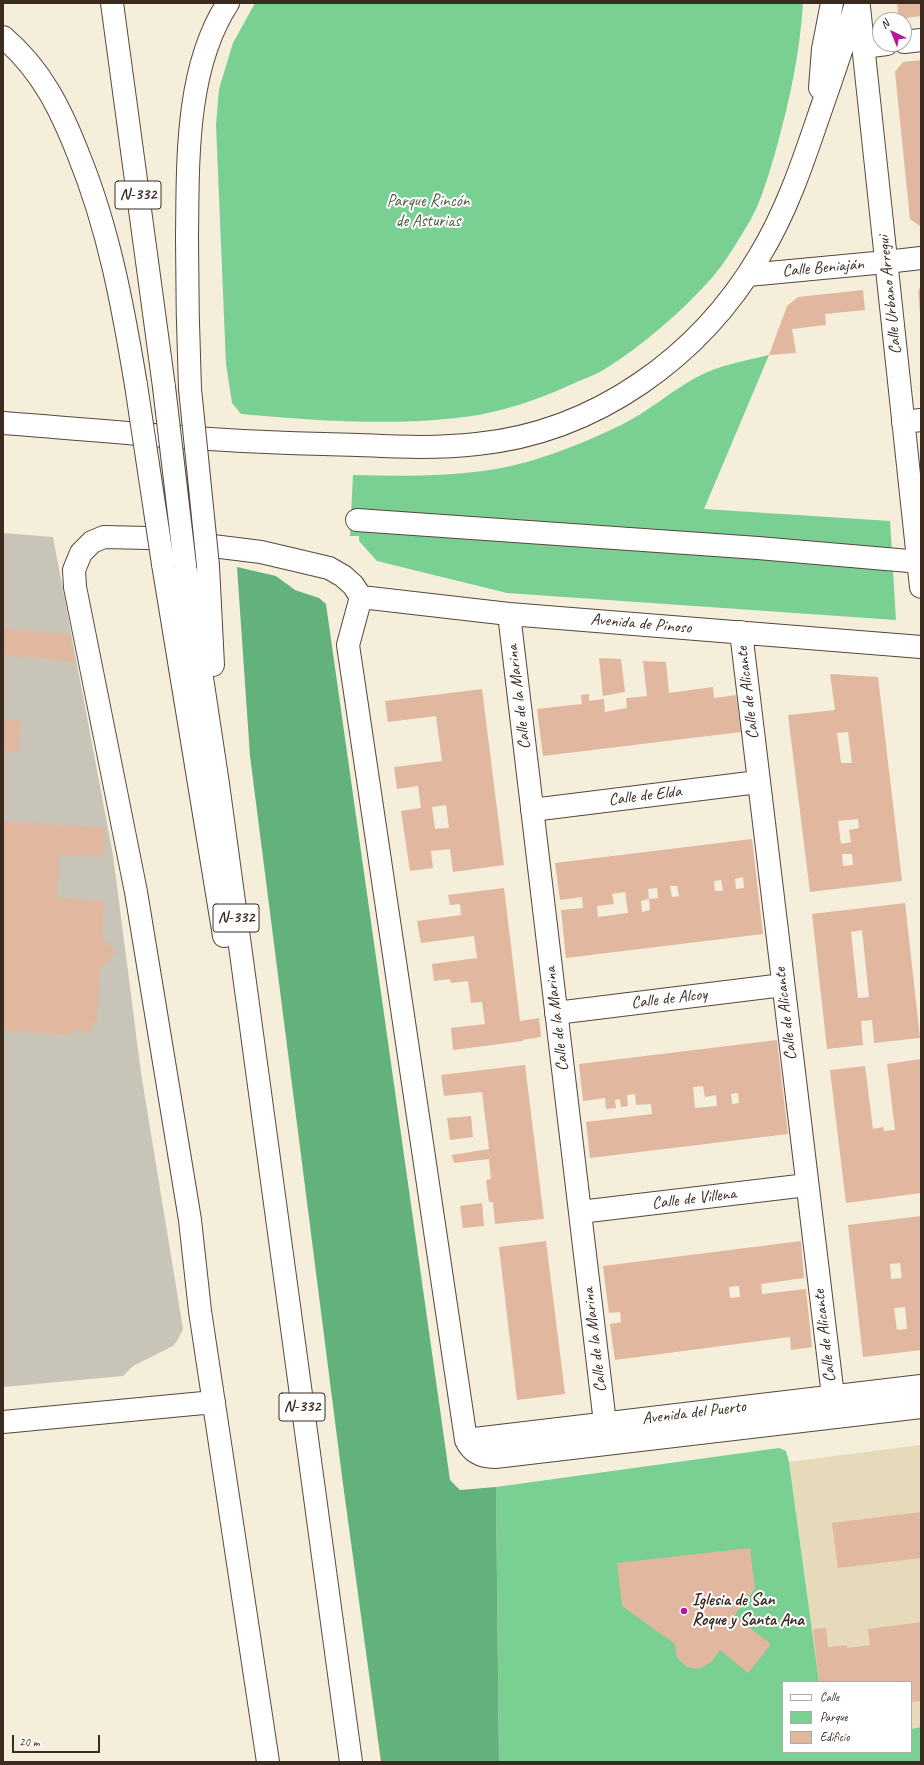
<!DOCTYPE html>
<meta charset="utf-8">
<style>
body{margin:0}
#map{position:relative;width:924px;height:1765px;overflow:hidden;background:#f4eedb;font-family:Caveat,sans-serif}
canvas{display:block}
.frame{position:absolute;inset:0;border:4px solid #3b2a1e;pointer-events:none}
.legend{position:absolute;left:782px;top:1681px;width:130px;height:72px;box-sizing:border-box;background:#fff;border:1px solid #b1aaa5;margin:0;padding:5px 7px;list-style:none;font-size:12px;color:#3b2a1e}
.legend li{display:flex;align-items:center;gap:8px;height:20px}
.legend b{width:20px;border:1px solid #b1aaa5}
.north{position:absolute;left:872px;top:12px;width:40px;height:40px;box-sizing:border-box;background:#fff;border:1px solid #b1aaa5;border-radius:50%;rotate:317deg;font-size:11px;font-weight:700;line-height:16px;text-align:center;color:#3b2a1e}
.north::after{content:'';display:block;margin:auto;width:14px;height:18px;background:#b5179e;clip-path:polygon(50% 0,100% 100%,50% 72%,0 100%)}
.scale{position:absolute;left:12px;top:1735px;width:88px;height:18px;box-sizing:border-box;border:2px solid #3b2a1e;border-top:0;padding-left:5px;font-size:12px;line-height:14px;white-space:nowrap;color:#3b2a1e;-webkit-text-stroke:3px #fff;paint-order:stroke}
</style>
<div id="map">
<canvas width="924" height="1765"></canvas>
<div class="frame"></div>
<ul class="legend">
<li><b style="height:5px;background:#fff"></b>Calle</li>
<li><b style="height:11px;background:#7acf93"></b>Parque</li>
<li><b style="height:11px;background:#e2b79f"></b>Edificio</li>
</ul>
<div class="north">N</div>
<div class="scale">20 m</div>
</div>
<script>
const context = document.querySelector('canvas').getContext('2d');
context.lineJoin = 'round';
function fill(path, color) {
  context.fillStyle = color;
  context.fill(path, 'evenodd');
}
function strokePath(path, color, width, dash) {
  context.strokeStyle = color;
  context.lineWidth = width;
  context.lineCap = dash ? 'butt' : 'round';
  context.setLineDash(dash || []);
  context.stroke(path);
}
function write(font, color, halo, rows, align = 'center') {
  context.font = font + ' Caveat,sans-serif';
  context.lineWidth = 4;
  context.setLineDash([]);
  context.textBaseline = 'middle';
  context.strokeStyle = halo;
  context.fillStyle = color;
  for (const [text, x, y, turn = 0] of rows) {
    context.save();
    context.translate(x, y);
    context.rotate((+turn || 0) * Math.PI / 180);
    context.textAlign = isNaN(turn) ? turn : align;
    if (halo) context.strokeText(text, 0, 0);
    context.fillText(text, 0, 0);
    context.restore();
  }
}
const built = new Path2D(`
 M 920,1445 L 921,1727 L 911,1729 L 911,1682 L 819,1682 L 789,1462 Z`);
const industrial = new Path2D(`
 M 3,533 L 53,537 L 113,855 L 141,1073 L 183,1329 L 177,1341 L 173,1346 L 133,1366 L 123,1376 L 3,1387 Z`);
const green = new Path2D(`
 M 255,3 L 803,3 C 800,52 790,99 777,146 C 770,170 763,197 751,219 C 739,239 726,262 710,280 C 681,312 642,346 605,369 C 597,374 588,377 579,381 C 541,399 498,414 456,418 C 384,426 312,420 241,414 L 232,403 L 226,364 L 216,125 L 219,89 L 233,43 Z
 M 769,355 L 704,509 L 890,521 L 896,620 L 507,593 L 377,561 L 359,541 L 359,536 L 350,536 L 353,475 C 396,476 439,477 483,471 C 527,466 583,444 623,424 C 649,411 671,391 697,377 C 720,365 744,361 769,355 Z
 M 779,1448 L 786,1451 L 789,1462 L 819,1682 L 783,1682 L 783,1752 L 911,1752 L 911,1729 L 921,1727 L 921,1762 L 499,1762 L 496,1487 Z`);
const forest = new Path2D(`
 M 237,567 L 276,576 L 295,590 L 319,598 L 326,604 L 450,1480 L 460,1490 L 496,1487 L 499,1762 L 381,1762 L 343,1484 L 250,756 Z`);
const building = new Path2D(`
 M 897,3 L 921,3 L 921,16 L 899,19 Z
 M 921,60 L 921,227 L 910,219 L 895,72 L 903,62 Z
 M 921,286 L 921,313 L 920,313 L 918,291 Z
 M 863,290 L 865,310 L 825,314 L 826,325 L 792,329 L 796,353 L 769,355 L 787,306 L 798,297 Z
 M 3,628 L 69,634 L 75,662 L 3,655 Z
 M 599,658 L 621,659 L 625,692 L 603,696 Z
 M 643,661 L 666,662 L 669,693 L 713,687 L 714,698 L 736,695 L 741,732 L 543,756 L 537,709 L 582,704 L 581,695 L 589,694 L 589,701 L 604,699 L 605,712 L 627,708 L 626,698 L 647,696 Z
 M 830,674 L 878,677 L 902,881 L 810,892 L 788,715 L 835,710 ZM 848,732 L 852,763 L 841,763 L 837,733 ZM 858,819 L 859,828 L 849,830 L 851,842 L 841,844 L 838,821 ZM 842,854 L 852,854 L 853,865 L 843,866 Z
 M 482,689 L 504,865 L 453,872 L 450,849 L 431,851 L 433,868 L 410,871 L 401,811 L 421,808 L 418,786 L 397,789 L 394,767 L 442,761 L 436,716 L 388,722 L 385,701 ZM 446,805 L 449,828 L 435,829 L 432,807 Z
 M 3,719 L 21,721 L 18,752 L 3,750 Z
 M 3,821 L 105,828 L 104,857 L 59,855 L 57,898 L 104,901 L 102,937 L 116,954 L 100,968 L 97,1021 L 93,1021 L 92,1032 L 70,1030 L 70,1035 L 3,1031 Z
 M 752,839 L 763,934 L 566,958 L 561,910 L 583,908 L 582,897 L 560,900 L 555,863 ZM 743,877 L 744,888 L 736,889 L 735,879 ZM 721,880 L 723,891 L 715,891 L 714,881 ZM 670,886 L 677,886 L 679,896 L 672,897 ZM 657,888 L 658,898 L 649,899 L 650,910 L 642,912 L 641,901 L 649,899 L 648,889 ZM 625,892 L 628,913 L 598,917 L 597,906 L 614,904 L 612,894 Z
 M 504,888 L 520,1021 L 539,1018 L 541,1037 L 522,1040 L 523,1041 L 453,1050 L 451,1028 L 485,1024 L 482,1002 L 471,1003 L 468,981 L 451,983 L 450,979 L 434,981 L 432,964 L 477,958 L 474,936 L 421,943 L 417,921 L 461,915 L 460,904 L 450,905 L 448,895 Z
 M 905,903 L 920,1038 L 874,1043 L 872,1020 L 861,1021 L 863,1045 L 827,1049 L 812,914 ZM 862,930 L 869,997 L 858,998 L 851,932 Z
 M 777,1040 L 788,1134 L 590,1158 L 586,1122 L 652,1114 L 651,1104 L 636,1105 L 635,1094 L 627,1095 L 628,1106 L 621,1107 L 620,1099 L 615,1100 L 616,1108 L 606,1109 L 605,1098 L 583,1101 L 579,1064 ZM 703,1086 L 705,1097 L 716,1095 L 717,1106 L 695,1108 L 693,1087 ZM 738,1093 L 739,1103 L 732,1104 L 731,1094 Z
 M 921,1059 L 921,1193 L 846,1203 L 830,1070 L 865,1066 L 873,1129 L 883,1127 L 884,1131 L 895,1130 L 887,1064 Z
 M 525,1065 L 544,1219 L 495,1224 L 493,1202 L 489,1202 L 486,1180 L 491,1179 L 489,1159 L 454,1163 L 452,1155 L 489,1149 L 482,1092 L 444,1096 L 441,1075 Z
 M 471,1116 L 473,1137 L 450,1140 L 447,1118 Z
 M 482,1203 L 484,1226 L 463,1228 L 460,1206 Z
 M 921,1216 L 921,1350 L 863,1357 L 848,1225 ZM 900,1263 L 902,1278 L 891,1279 L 890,1264 ZM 905,1307 L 907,1329 L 897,1330 L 894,1308 Z
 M 546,1241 L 565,1394 L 517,1400 L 499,1247 Z
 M 801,1241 L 804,1278 L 761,1284 L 762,1294 L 806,1289 L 812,1347 L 791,1350 L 790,1337 L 615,1360 L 610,1324 L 621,1322 L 620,1312 L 609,1313 L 603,1266 ZM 739,1286 L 740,1297 L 730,1298 L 729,1287 Z
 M 921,1512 L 921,1558 L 838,1568 L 832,1523 Z
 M 750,1548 L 755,1589 L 734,1616 L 771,1644 L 748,1673 L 720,1650 L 712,1661 L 703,1667 L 698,1669 L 687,1667 L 679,1660 L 676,1655 L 675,1644 L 622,1606 L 617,1563 Z
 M 921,1622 L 921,1701 L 911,1702 L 911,1682 L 819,1682 L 813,1629 L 826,1628 L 828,1647 L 847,1645 L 847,1648 L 870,1645 L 868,1629 Z`);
const street = new Path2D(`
 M 904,42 L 921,40
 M 863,47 L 887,44
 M 886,262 L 921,258
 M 903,422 L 921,420
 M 357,520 L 758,548 L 921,562
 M 361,597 L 509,614 L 921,647
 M 509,614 L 605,1423
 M 741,632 L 833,1396
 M 532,810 L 758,782
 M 556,1013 L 783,985
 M 580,1212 L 807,1185
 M 3,1422 L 214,1402
 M 466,1440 L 921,1386
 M 268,1762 L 200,1311 L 190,1220 L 136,892 L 75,587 L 74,570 L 81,553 L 92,542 L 104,537 L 148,538 L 261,552 L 329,568 L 343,576 L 353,585 L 361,597 L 348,645 L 466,1440 C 472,1453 481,1457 495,1457 L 921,1407`);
const secondary = new Path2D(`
 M 859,7 L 921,587
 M 820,88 L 823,49 L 832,3
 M 748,275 L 886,262
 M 3,423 C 109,431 216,442 323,444 C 374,445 426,450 477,444 C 596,432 700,357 760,255 C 786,212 802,165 818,118 C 831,80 845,42 856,3`);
const highway = new Path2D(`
 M 112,3 L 164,387
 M 3,37 C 42,70 61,110 79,156 C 109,230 123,307 136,385
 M 190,389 C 188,339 187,289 187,238 C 188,162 185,69 228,3
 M 163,564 L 224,936
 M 185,565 L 218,784 L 351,1762
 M 208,566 L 213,665`);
const highwayBridge = new Path2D(`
 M 136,385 L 163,564
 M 164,387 L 185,565
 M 190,389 L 208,566`);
const markers = [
 [684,1611,4,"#b5179e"]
];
const shields = [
 [138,195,46],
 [236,918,46],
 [302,1407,46]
];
const shieldNames = [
 ["N-332",138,195],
 ["N-332",236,918],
 ["N-332",302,1407]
];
const parkNames = [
 ["Parque Rincón",428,202],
 ["de Asturias",428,222]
];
const streetNames = [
 ["Calle Beniaján",823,268,-5],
 ["Calle Urbano Arregui",890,295,-96],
 ["Avenida de Pinoso",641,624,5],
 ["Calle de Alicante",748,693,-97],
 ["Calle de la Marina",519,697,-97],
 ["Calle de Elda",645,796,-7],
 ["Calle de Alcoy",669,999,-7],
 ["Calle de Alicante",786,1014,-97],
 ["Calle de la Marina",557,1019,-97],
 ["Calle de Villena",694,1199,-7],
 ["Calle de Alicante",825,1336,-97],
 ["Calle de la Marina",595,1340,-97],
 ["Avenida del Puerto",694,1413,-7]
];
const poiNames = [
 ["Iglesia de San",692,1601],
 ["Roque y Santa Ana",692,1621]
];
fill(built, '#e7daba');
fill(industrial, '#c8c4b8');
fill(green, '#7acf93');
fill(forest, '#63b27d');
fill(building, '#e2b79f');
strokePath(street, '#57473a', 24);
strokePath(secondary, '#57473a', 24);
strokePath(highway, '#57473a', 24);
strokePath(street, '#fff', 22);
strokePath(secondary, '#fff', 22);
strokePath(highway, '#fff', 22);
strokePath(highwayBridge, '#57473a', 24, []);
strokePath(highwayBridge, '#fff', 22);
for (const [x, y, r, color] of markers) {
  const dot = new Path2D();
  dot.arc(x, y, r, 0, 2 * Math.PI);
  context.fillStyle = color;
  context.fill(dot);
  strokePath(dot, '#fff', 1.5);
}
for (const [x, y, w] of shields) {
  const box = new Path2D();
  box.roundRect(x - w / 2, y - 14, w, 28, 3);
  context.fillStyle = '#fff';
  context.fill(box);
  strokePath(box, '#3b2a1e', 1);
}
write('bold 16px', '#3b2a1e', null, shieldNames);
write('17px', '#4e5c41', '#fff', parkNames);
write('17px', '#3b2a1e', '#fff', streetNames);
write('bold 17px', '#3b2a1e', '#fff', poiNames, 'left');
</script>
